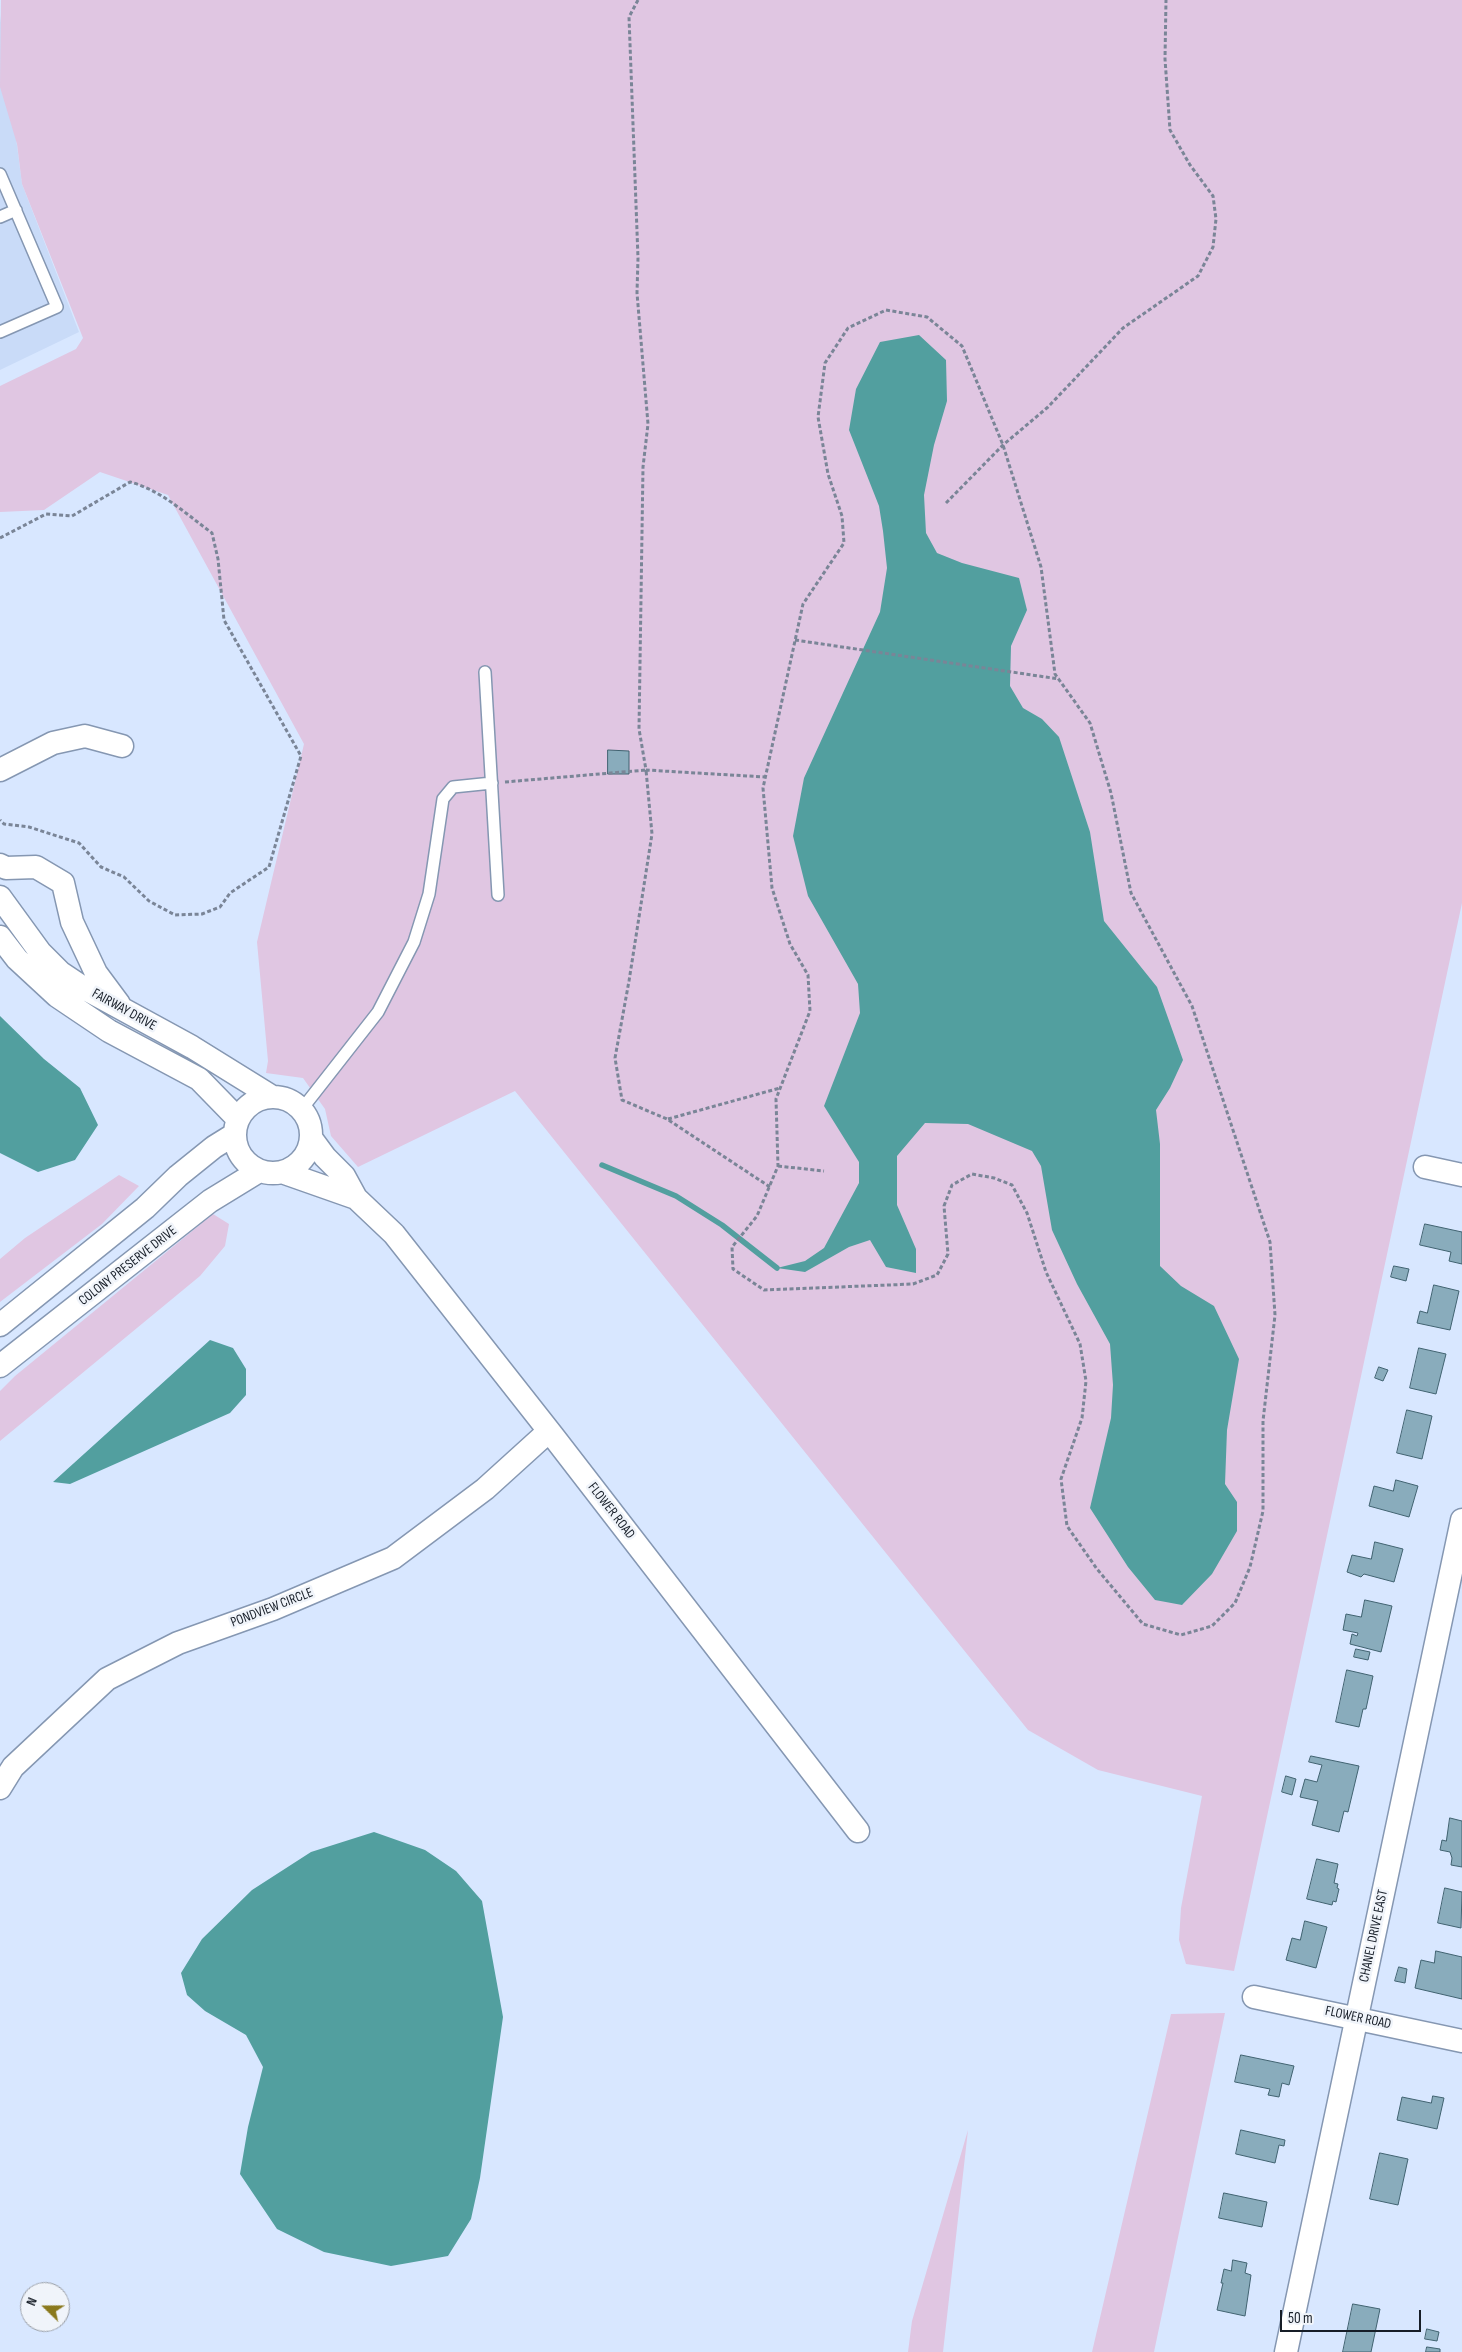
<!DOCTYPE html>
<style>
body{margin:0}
#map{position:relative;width:1462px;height:2352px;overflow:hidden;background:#d8e7ff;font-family:"Sofia Sans Condensed",sans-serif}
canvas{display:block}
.north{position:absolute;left:20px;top:2282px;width:50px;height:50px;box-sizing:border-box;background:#f0f4fa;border:1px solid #999ea6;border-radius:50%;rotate:292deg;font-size:14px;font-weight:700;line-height:20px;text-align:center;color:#171e28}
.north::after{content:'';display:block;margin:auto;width:18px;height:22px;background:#8a791d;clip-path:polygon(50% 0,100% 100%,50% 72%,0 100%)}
.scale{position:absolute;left:1280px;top:2310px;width:141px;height:22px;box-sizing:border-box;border:2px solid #171e28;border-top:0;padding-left:6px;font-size:15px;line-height:18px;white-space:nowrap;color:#171e28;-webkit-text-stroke:4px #f0f4fa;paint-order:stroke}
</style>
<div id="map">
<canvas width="1462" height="2352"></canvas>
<div class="north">N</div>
<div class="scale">50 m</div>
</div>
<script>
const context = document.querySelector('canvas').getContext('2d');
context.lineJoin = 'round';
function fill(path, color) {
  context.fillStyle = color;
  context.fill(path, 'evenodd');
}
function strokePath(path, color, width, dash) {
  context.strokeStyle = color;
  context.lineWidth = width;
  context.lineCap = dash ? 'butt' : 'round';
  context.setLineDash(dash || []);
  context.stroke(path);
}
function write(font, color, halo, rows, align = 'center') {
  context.font = font + ' "Sofia Sans Condensed",sans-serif';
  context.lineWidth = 5;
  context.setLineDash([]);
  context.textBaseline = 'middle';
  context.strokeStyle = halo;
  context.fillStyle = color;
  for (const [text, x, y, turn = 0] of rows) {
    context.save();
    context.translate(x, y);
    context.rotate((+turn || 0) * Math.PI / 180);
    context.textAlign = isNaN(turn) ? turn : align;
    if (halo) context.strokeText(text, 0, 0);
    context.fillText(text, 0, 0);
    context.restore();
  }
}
const built = new Path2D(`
 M 0,15 L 22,184 L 79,332 L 0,370 Z`);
const green = new Path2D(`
 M 1,0 L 1462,0 L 1462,903 L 1234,1971 L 1186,1964 L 1179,1940 L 1181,1908 L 1202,1796 L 1098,1770 L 1028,1730 L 515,1091 L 358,1167 L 331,1136 L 325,1109 L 303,1078 L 266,1073 L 268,1061 L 257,942 L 304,744 L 168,495 L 100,472 L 44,510 L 0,512 L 0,386 L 76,349 L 83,338 L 22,184 L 17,144 L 0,87 Z
 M 119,1175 L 139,1186 L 102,1224 L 0,1302 L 0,1259 L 25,1238 Z
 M 213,1214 L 229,1224 L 225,1246 L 200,1276 L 0,1441 L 0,1391 L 15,1376 Z
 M 1225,2013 L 1154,2352 L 1092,2352 L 1171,2014 Z
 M 968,2130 L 943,2352 L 908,2352 L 912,2321 Z`);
const water = new Path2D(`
 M 919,335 L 946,360 L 947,401 L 934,445 L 924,495 L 926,533 L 937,553 L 962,563 L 1019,578 L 1027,610 L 1011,646 L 1010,686 L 1023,708 L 1042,719 L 1059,737 L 1090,832 L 1104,921 L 1157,987 L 1183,1060 L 1170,1088 L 1156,1110 L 1160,1144 L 1160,1266 L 1181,1286 L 1214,1306 L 1239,1359 L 1227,1430 L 1225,1484 L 1237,1502 L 1237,1531 L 1212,1574 L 1182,1605 L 1155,1600 L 1128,1567 L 1090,1508 L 1111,1418 L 1113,1385 L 1110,1344 L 1077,1284 L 1052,1230 L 1041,1166 L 1032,1151 L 968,1124 L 925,1123 L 897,1156 L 897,1205 L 916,1249 L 916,1273 L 886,1267 L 870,1240 L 849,1247 L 805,1272 L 777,1268 L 805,1261 L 824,1248 L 859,1183 L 859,1162 L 824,1106 L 860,1013 L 858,984 L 808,896 L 793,836 L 804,778 L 880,612 L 887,568 L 883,531 L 879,506 L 849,430 L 856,389 L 880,342 Z
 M 0,1016 L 44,1059 L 80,1088 L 98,1125 L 75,1160 L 38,1172 L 0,1153 Z
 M 210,1340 L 233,1348 L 246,1369 L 246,1395 L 230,1413 L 70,1484 L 53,1482 Z
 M 374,1832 L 425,1850 L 456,1871 L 482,1901 L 503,2017 L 480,2178 L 471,2219 L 448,2256 L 391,2266 L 324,2252 L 277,2229 L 240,2174 L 248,2127 L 263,2067 L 246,2035 L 205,2011 L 187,1995 L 181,1973 L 202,1939 L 252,1890 L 311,1852 Z`);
const stream = new Path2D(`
 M 602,1165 L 676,1196 L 722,1225 L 777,1268`);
const building = new Path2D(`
 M 608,750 L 629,751 L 629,774 L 608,774 Z
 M 1425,1224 L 1462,1232 L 1462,1264 L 1449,1261 L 1451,1252 L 1420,1245 Z
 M 1394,1266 L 1409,1269 L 1406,1281 L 1391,1277 Z
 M 1434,1285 L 1459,1291 L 1450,1330 L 1417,1323 L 1420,1311 L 1427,1313 Z
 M 1419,1348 L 1446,1354 L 1436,1394 L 1410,1388 Z
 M 1379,1367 L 1388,1370 L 1383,1381 L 1375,1378 Z
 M 1407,1410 L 1432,1416 L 1422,1459 L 1397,1453 Z
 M 1396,1480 L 1418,1486 L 1409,1517 L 1369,1506 L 1374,1486 L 1393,1491 Z
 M 1375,1542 L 1403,1549 L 1394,1582 L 1364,1574 L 1361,1577 L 1347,1572 L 1352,1555 L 1371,1559 Z
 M 1365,1600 L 1392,1606 L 1381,1652 L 1350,1644 L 1352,1634 L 1357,1636 L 1358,1633 L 1343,1630 L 1346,1614 L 1361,1617 Z
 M 1356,1649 L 1370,1652 L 1368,1660 L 1354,1657 Z
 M 1347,1670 L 1373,1676 L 1366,1709 L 1363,1709 L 1359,1727 L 1336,1722 Z
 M 1311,1756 L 1359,1766 L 1348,1812 L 1344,1811 L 1339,1832 L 1312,1825 L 1318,1801 L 1300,1797 L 1305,1779 L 1317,1782 L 1322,1765 L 1309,1762 Z
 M 1286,1776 L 1296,1779 L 1292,1795 L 1282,1792 Z
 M 1450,1818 L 1462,1821 L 1462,1867 L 1451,1865 L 1452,1858 L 1450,1852 L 1440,1850 L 1442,1840 L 1446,1841 Z
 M 1317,1859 L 1338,1864 L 1334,1883 L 1338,1884 L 1337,1888 L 1339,1889 L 1336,1902 L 1333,1901 L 1332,1905 L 1307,1899 Z
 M 1445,1888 L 1462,1892 L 1461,1928 L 1438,1923 Z
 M 1305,1921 L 1327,1927 L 1316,1968 L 1286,1960 L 1292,1938 L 1300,1940 Z
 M 1436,1951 L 1462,1957 L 1462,1999 L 1415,1988 L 1421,1960 L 1434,1963 Z
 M 1399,1967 L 1407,1969 L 1405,1983 L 1395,1981 Z
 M 1241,2055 L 1294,2066 L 1289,2085 L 1282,2083 L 1279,2097 L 1268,2095 L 1270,2089 L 1235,2082 Z
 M 1433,2096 L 1444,2098 L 1437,2129 L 1397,2120 L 1402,2097 L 1431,2103 Z
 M 1241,2130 L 1285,2140 L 1284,2146 L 1279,2145 L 1275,2163 L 1236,2154 Z
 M 1380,2153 L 1408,2159 L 1398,2205 L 1370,2199 Z
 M 1224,2193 L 1267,2202 L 1262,2227 L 1219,2218 Z
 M 1233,2260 L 1247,2263 L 1245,2273 L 1251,2275 L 1245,2316 L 1217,2310 L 1223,2283 L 1221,2283 L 1224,2269 L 1231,2271 Z
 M 1353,2304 L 1380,2309 L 1371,2352 L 1343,2352 Z
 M 1427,2329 L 1439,2332 L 1437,2341 L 1425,2339 Z
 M 1427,2347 L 1440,2349 L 1440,2352 L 1426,2352 Z`);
const path = new Path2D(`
 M 638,0 L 629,17 L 638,258 L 637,293 L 648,424 L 643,467 L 639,729 L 646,770 L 765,777
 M 886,310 L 927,317 L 962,346 L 1003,445 L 1041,567 L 1055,674 L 1090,723 L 1111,793 L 1131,893 L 1192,1006 L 1270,1242 L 1275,1315 L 1263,1421 L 1263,1511 L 1250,1567 L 1235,1603 L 1212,1626 L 1181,1635 L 1143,1624 L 1097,1569 L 1067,1526 L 1061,1479 L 1082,1418 L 1086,1381 L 1080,1344 L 1046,1272 L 1027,1213 L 1012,1185 L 994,1178 L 972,1174 L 952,1185 L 944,1206 L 948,1254 L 937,1275 L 913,1284 L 764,1290 L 733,1269 L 732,1247 L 757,1216 L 778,1166 L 776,1099 L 810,1011 L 808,975 L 790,944 L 772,888 L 763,788 L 803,604 L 844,543 L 842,516 L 828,474 L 818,417 L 825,363 L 848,328 Z
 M 946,503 L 1003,445 L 1048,407 L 1123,328 L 1198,276 L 1213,247 L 1216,219 L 1213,196 L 1190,165 L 1170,130 L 1165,59 L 1166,0
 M 0,538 L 46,514 L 72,516 L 130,482 C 161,490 186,514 212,533 L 218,559 L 224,620 L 301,756 L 269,867 L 230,893 L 220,907 L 202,914 L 175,915 L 149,901 L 124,877 L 101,867 L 79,843 L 29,827 L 4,824 L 0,820
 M 795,640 L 1059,679
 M 505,782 L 646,770 L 652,834 L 629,981 L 615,1058 L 622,1100 L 667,1119 L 770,1187
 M 668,1119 L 780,1088
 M 778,1166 L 824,1171`);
const service = new Path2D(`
 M 0,174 L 57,307 L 0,332
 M 0,217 L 16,210
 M 485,672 L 498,895
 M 302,1109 L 378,1012 L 414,942 L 429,894 L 443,799 L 453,787 L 492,783`);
const minor = new Path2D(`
 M 0,770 L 53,743 L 85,736 L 122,746
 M 0,865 L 6,868 L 36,867 L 63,883 L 72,922 L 96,973 L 119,1004
 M 0,897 L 40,952 L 61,973 L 82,987 L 192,1047 L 271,1096
 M 0,937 L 17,959 L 57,996 L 109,1031 L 199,1079 L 238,1119
 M235 1135a38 38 0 1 1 76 0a38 38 0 1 1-76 0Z
 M 311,1138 L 325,1157 L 344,1176 L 356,1198 L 394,1234 L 553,1436 L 858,1831
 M 1425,1167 L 1462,1175
 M 282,1172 L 356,1198
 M 0,1325 L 145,1208 L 178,1176 L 214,1147 L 235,1134
 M 0,1366 L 210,1201 L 259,1171
 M 0,1788 L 13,1767 L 107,1679 L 178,1643 L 273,1609 L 393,1558 L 485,1489 L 549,1431
 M 1254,1997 L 1462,2041
 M 1286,2352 L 1462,1520`);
const streetNames = [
 ["FAIRWAY DRIVE",124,1010,29],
 ["COLONY PRESERVE DRIVE",128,1266,-38],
 ["FLOWER ROAD",611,1511,52],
 ["PONDVIEW CIRCLE",272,1608,-21],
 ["CHANEL DRIVE EAST",1374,1936,-78],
 ["FLOWER ROAD",1358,2018,12]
];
fill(built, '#c9dbf8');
fill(green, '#e0c6e2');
fill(water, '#529f9f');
strokePath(stream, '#529f9f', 5.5);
fill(building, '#89acbc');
strokePath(building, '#416371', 1);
strokePath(service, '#8597b2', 14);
strokePath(minor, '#8597b2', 25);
strokePath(path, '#7a8597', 3, [4, 2.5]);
strokePath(service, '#fff', 11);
strokePath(minor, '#fff', 22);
write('14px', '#171e28', '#f0f4fa', streetNames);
</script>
